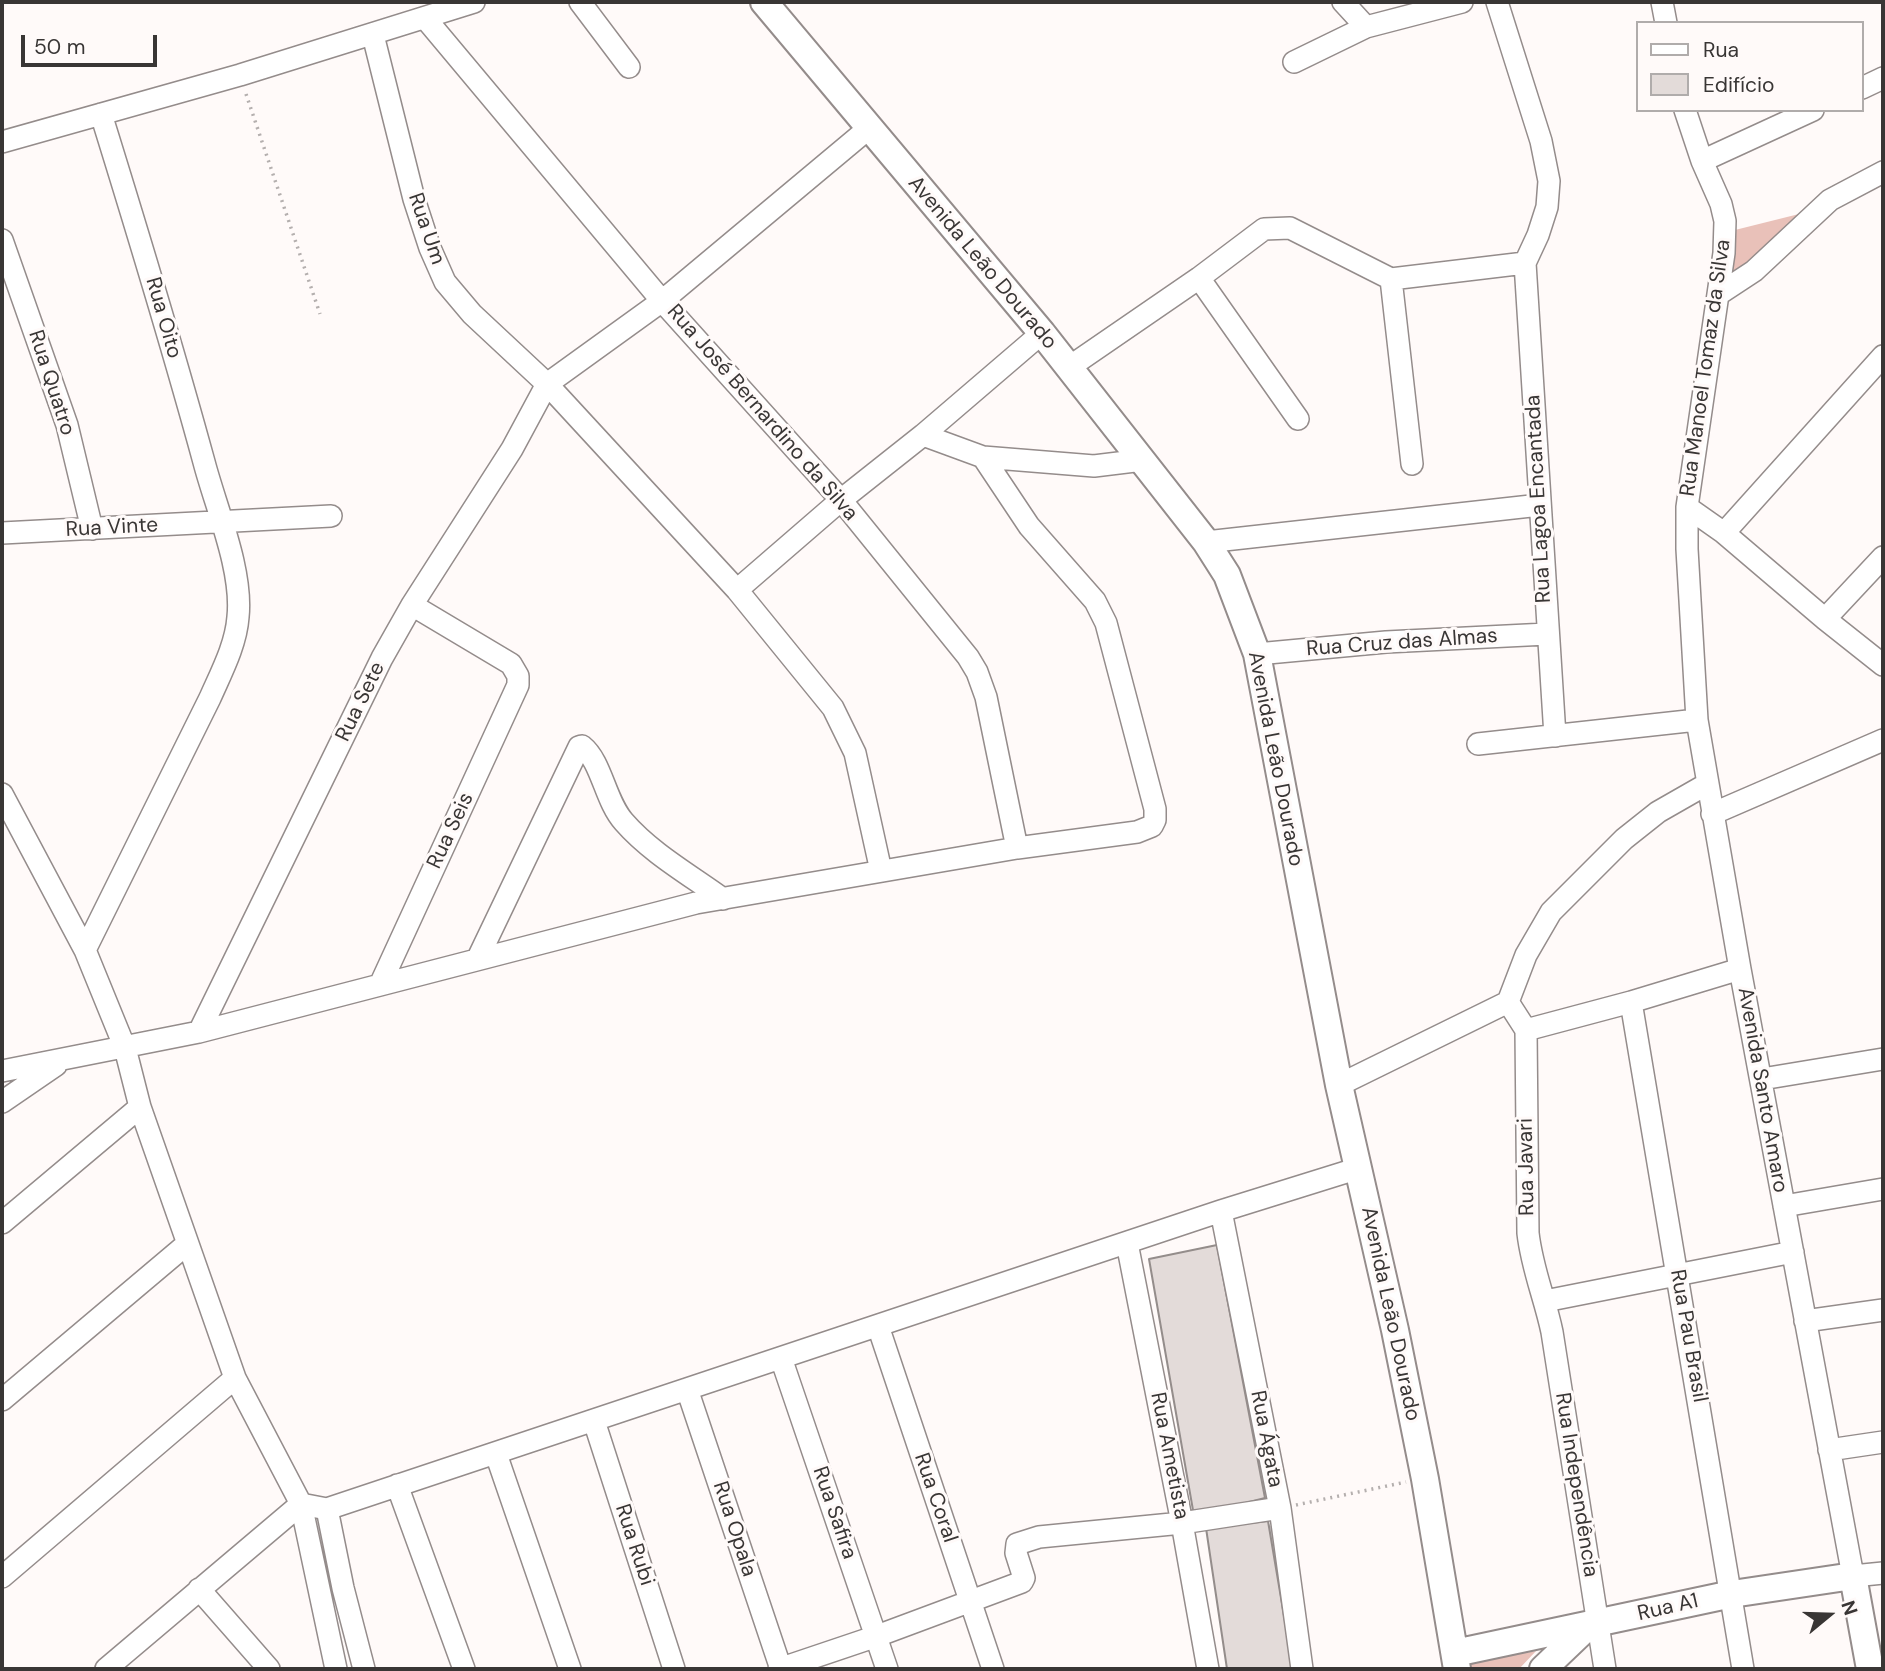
<!DOCTYPE html>
<meta charset="utf-8">
<style>
body{margin:0}
#map{position:relative;width:1885px;height:1671px;overflow:hidden;background:#fffaf9;font-family:"DM Sans",sans-serif}
canvas{display:block}
.frame{position:absolute;inset:0;border:4px solid #393635;pointer-events:none}
.legend{position:absolute;left:1636px;top:21px;width:228px;height:91px;box-sizing:border-box;background:#fffaf9;border:2px solid #b0acab;margin:0;padding:9px 12px;list-style:none;font-size:21px;color:#393635}
.legend li{display:flex;align-items:center;gap:14px;height:35px}
.legend b{width:35px;border:2px solid #b0acab}
.north{position:absolute;left:1794px;top:1580px;width:70px;height:70px;-webkit-text-stroke:5px #fffaf9;paint-order:stroke;rotate:71deg;font-size:19px;font-weight:700;line-height:28px;text-align:center;color:#393635}
.north::after{content:'';display:block;margin:auto;width:24px;height:32px;background:#393635;clip-path:polygon(50% 0,100% 100%,50% 72%,0 100%)}
.scale{position:absolute;left:21px;top:35px;width:136px;height:32px;box-sizing:border-box;border:4px solid #393635;border-top:0;padding-left:9px;font-size:21px;line-height:24px;white-space:nowrap;color:#393635;-webkit-text-stroke:5px #fffaf9;paint-order:stroke}
</style>
<div id="map">
<canvas width="1885" height="1671"></canvas>
<div class="frame"></div>
<ul class="legend">
<li><b style="height:9px;background:#fff"></b>Rua</li>
<li><b style="height:19px;background:#e3dbd9"></b>Edifício</li>
</ul>
<div class="north">N</div>
<div class="scale">50 m</div>
</div>
<script>
const context = document.querySelector('canvas').getContext('2d');
context.lineJoin = 'round';
function fill(path, color) {
  context.fillStyle = color;
  context.fill(path, 'evenodd');
}
function strokePath(path, color, width, dash) {
  context.strokeStyle = color;
  context.lineWidth = width;
  context.lineCap = dash ? 'butt' : 'round';
  context.setLineDash(dash || []);
  context.stroke(path);
}
function write(font, color, halo, rows, align = 'center') {
  context.font = font + ' "DM Sans",sans-serif';
  context.lineWidth = 6;
  context.setLineDash([]);
  context.textBaseline = 'middle';
  context.strokeStyle = halo;
  context.fillStyle = color;
  for (const [text, x, y, turn = 0] of rows) {
    context.save();
    context.translate(x, y);
    context.rotate((+turn || 0) * Math.PI / 180);
    context.textAlign = isNaN(turn) ? turn : align;
    if (halo) context.strokeText(text, 0, 0);
    context.fillText(text, 0, 0);
    context.restore();
  }
}
const green = new Path2D(`
 M 1803,213 L 1729,288 L 1727,232 Z
 M 1536,1651 L 1519,1669 L 1469,1669 L 1469,1662 Z`);
const shadow = new Path2D(`
 M 1216,1247 L 1230,1261 L 1278,1512 L 1219,1526 L 1268,1523 L 1281,1537 L 1304,1669 L 1229,1669 L 1208,1530 Z`);
const building = new Path2D(`
 M 1217,1245 L 1265,1498 L 1194,1516 L 1149,1259 Z
 M 1268,1521 L 1293,1669 L 1227,1669 L 1206,1528 Z`);
const path = new Path2D(`
 M 246,94 L 320,314
 M 1296,1505 L 1406,1482`);
const minor = new Path2D(`
 M 580,2 L 629,67
 M 1343,2 L 1366,27
 M 1497,2 L 1541,141 L 1549,181 L 1547,207 L 1538,235 L 1525,263 L 1555,736
 M 1662,2 L 1666,23
 M 425,18 L 662,301 L 841,500 L 968,657 L 977,672 L 986,697 L 1017,848
 M 373,35 L 414,199 L 430,248 L 445,282 L 472,314 L 547,384 L 737,590 L 833,708 L 855,753 L 881,871
 M 1294,62 L 1366,27 L 1462,2
 M 1862,88 L 1883,78
 M 1685,110 L 1702,161 L 1721,204 L 1725,221 L 1724,253 L 1687,507 L 1687,549 L 1697,720 L 1740,969 L 1853,1576 L 1883,1573
 M 2,142 L 240,75 L 474,2
 M 1702,161 L 1813,110
 M 2,240 L 67,425 L 92,529
 M 1199,278 L 1298,419
 M 1391,279 L 1412,464
 M 1719,294 L 1754,271 L 1830,200 L 1883,172
 M 1068,368 L 1199,278 L 1264,229 L 1290,228 L 1391,279 L 1525,263
 M 923,435 L 1042,333
 M 983,457 L 1094,466 L 1143,460
 M 1687,507 L 1724,533 L 1883,356
 M 2,533 L 331,516
 M 1724,533 L 1825,619 L 1883,665
 M 1206,542 L 1540,505
 M 1825,619 L 1883,557
 M 1257,654 L 1386,642 L 1547,634
 M 1478,744 L 1697,720
 M 2,794 L 85,950 L 125,1048 L 140,1107 L 235,1378 L 301,1504 L 327,1509 L 1221,1211 L 1359,1168
 M 1712,814 L 1883,740
 M 85,950 L 210,698 C 221,673 236,645 238,617 C 243,570 216,508 204,462 C 172,345 137,230 101,114
 M 478,958 L 579,747 L 582,746 C 602,762 605,801 624,822 C 651,853 690,875 723,899
 M 380,985 L 518,685 L 518,676 L 511,664 L 412,605
 M 1508,1002 L 1526,955 L 1551,912 L 1624,839 L 1658,812 L 1707,784
 M 1631,1002 L 1743,1669
 M 1526,1030 L 1528,1233 C 1532,1269 1545,1298 1552,1332 L 1605,1669
 M 1526,1030 L 1631,1002 L 1740,969
 M 199,1032 L 382,658 L 412,605 L 512,449 L 547,384 L 662,301 L 869,128
 M 2,1071 L 199,1032 L 696,903 L 1017,848 L 1137,832 L 1152,826 L 1155,820 L 1155,809 L 1106,623 L 1095,601 L 1029,526 L 983,457 L 923,435 L 841,500 L 737,590
 M 1762,1079 L 1883,1059
 M 1339,1085 L 1508,1002 L 1526,1030
 M 2,1102 L 56,1065
 M 1784,1206 L 1883,1189
 M 1221,1211 L 1280,1508 L 1302,1669
 M 2,1223 L 140,1107
 M 1127,1243 L 1182,1523 L 1208,1669
 M 1545,1301 L 1793,1252
 M 1805,1321 L 1883,1310
 M 878,1326 L 993,1669
 M 781,1358 L 887,1669
 M 687,1389 L 781,1669
 M 2,1400 L 187,1244
 M 594,1421 L 674,1669
 M 1829,1450 L 1883,1442
 M 496,1454 L 570,1669
 M 397,1485 L 464,1669
 M 327,1509 L 343,1588 L 364,1669
 M 2,1577 L 235,1378
 M 199,1589 L 269,1669
 M 106,1669 L 301,1504 L 336,1669
 M 779,1669 L 877,1636 L 1022,1582 L 1024,1578 L 1016,1553 L 1017,1544 L 1039,1537 L 1182,1523 L 1280,1508`);
const major = new Path2D(`
 M 764,2 L 1042,333 L 1206,542 L 1227,575 L 1257,654 L 1339,1085 L 1395,1330 L 1425,1479 L 1457,1669
 M 1455,1653 L 1732,1594 L 1853,1576 L 1870,1669
 M 1543,1669 L 1587,1627`);
const streetNames = [
 ["Rua Um",426,229,71],
 ["Avenida Leão Dourado",982,263,50],
 ["Rua Oito",163,318,74],
 ["Rua Manoel Tomaz da Silva",1706,368,-82],
 ["Rua Quatro",51,383,72],
 ["Rua José Bernardino da Silva",762,413,49],
 ["Rua Lagoa Encantada",1539,499,-93],
 ["Rua Vinte",112,528,-3],
 ["Rua Cruz das Almas",1402,643,-4],
 ["Rua Sete",361,702,-64],
 ["Avenida Leão Dourado",1275,759,79],
 ["Rua Seis",451,831,-65],
 ["Avenida Santo Amaro",1762,1090,80],
 ["Rua Javari",1527,1167,-91],
 ["Avenida Leão Dourado",1390,1314,78],
 ["Rua Pau Brasil",1688,1336,80],
 ["Rua Ágata",1266,1439,79],
 ["Rua Ametista",1169,1456,79],
 ["Rua Independência",1576,1485,81],
 ["Rua Coral",935,1498,71],
 ["Rua Safira",834,1513,71],
 ["Rua Opala",734,1529,72],
 ["Rua Rubi",634,1545,72],
 ["Rua A1",1668,1608,-13]
];
fill(green, '#e9c1b9');
fill(shadow, '#0003');
fill(building, '#e3dbd9');
strokePath(building, '#948d8b', 2);
strokePath(minor, '#948c8b', 24);
strokePath(major, '#948c8b', 30);
strokePath(path, '#b4afae', 3.5, [2, 5]);
strokePath(minor, '#fff', 21);
strokePath(major, '#fff', 26);
write('21px', '#393635', '#fffaf9', streetNames);
</script>
